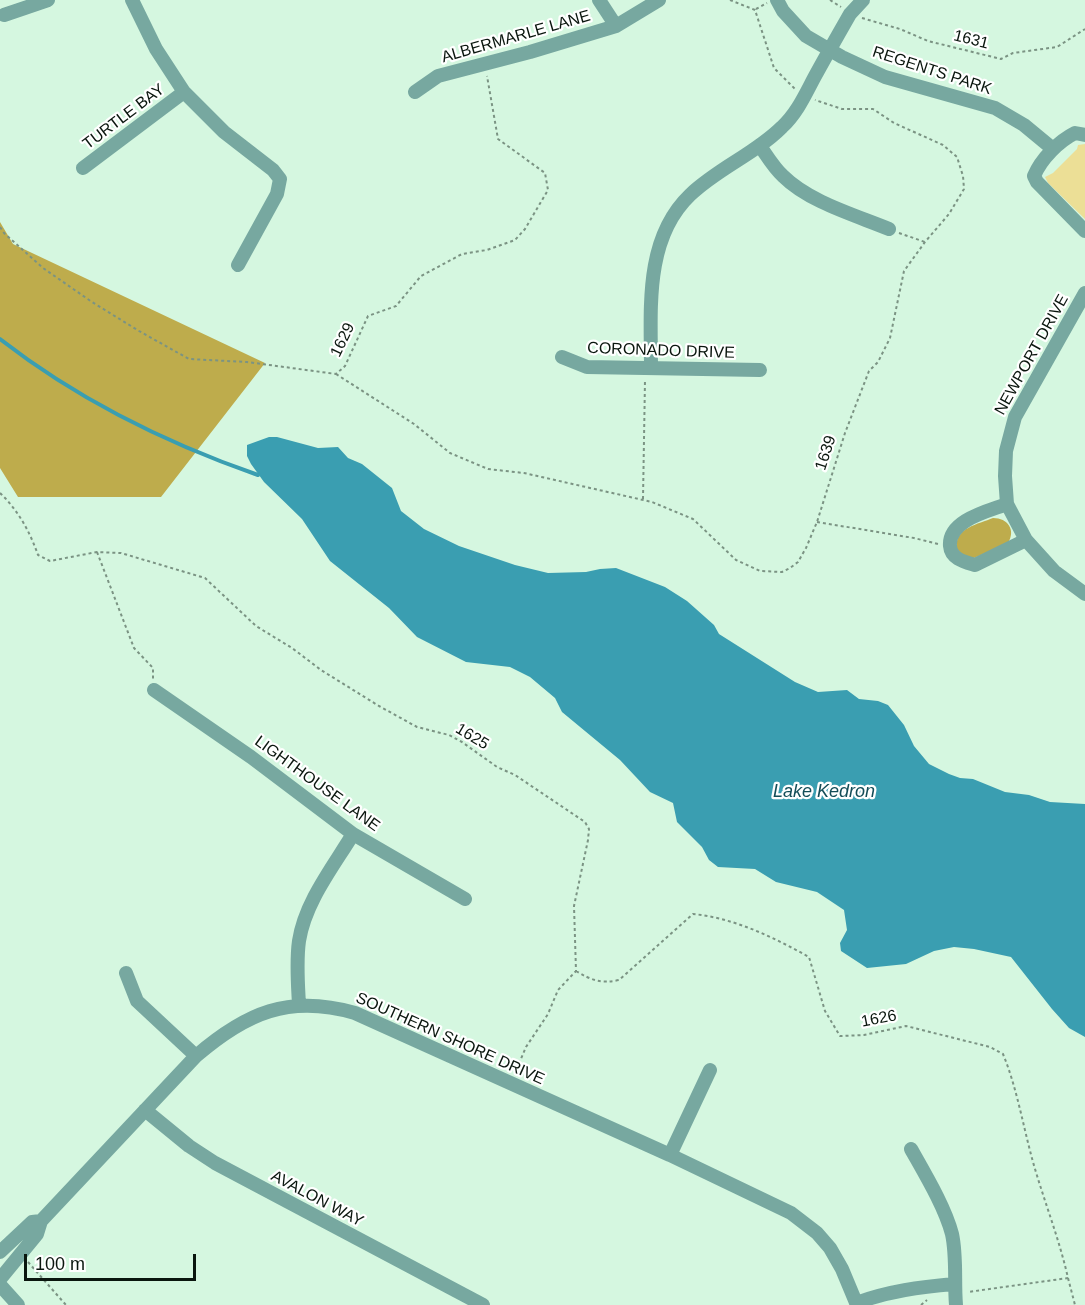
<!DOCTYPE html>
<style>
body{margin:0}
#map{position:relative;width:1085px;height:1305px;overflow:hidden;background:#d5f7e0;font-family:Arial,sans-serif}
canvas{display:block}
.scale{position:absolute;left:24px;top:1254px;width:172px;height:27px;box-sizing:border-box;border:3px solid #0a160e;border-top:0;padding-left:8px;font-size:18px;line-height:21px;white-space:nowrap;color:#0a160e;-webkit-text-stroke:4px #fff;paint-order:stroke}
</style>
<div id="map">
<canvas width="1085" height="1305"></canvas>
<div class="scale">100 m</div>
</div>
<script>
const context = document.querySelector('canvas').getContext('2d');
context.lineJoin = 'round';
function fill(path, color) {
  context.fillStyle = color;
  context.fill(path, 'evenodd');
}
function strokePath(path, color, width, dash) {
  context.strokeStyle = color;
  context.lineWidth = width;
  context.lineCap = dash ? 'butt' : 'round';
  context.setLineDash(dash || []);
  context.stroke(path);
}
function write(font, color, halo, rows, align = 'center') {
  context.font = font + ' Arial,sans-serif';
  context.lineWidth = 4.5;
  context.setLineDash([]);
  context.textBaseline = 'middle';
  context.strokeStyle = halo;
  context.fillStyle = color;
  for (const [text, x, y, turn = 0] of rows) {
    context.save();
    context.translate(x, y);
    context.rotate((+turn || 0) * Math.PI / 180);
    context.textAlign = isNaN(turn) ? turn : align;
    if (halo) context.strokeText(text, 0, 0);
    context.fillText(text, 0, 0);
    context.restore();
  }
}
const green = new Path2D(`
 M 1085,144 L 1085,219 L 1048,183 L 1045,177 L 1053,173 L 1077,149 L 1078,145 Z`);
const forest = new Path2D(`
 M 0,222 L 13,244 L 265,363 L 161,497 L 18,497 L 0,468 Z
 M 993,518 C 1008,518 1016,530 1008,543 L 974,558 L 964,557 L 957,549 C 953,528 979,524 993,518 Z`);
const water = new Path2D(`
 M 269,437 L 277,437 L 318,448 L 338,447 L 348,458 L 362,464 L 392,488 L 401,511 L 424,529 L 459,546 L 515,565 L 548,573 L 586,572 L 600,569 L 616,568 L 665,587 L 687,601 L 714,625 L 719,634 L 795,682 L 818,692 L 847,690 L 859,699 L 878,701 L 888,705 L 904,725 L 914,746 L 929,764 L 949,774 L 960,778 L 973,779 L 1005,792 L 1029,795 L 1050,802 L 1085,804 L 1085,1037 L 1069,1028 L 1052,1009 L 1011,957 L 974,949 L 954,947 L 934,951 L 906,964 L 867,968 L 841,951 L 840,943 L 847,930 L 844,910 L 817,892 L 776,882 L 755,869 L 718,867 L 709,860 L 702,847 L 677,822 L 673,803 L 650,792 L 620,760 L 562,712 L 555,698 L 530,677 L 510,667 L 466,662 L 417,637 L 389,608 L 330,561 L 302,519 L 264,482 L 251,464 L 247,456 L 247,445 Z`);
const stream = new Path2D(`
 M 0,339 C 77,399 166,443 258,475`);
const path = new Path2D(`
 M 730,0 L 755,10 L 774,68 L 795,89
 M 830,0 L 841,7
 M 756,9 L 767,3
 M 862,18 L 900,29 L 928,41 L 1001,59 L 1013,53 L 1057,47 L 1085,29
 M 0,227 L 4,233 L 43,268 L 92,302 L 139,331 L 189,359 L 247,362 L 336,374 L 345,366 L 368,316 L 396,306 L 421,276 L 462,254 L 487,250 L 515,240 L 525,229 L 548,190 L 545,173 L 498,139 L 487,76
 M 899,233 L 925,242
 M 336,374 L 414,424 L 450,453 L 488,469 L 524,473 L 652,502 L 693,519 L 736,560 L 760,571 L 782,572 L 790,568 L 798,562 L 806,548 L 817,522 L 845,433 L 869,371 L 878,362 L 890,338 L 904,271 L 925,242 L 949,214 L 964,189 L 963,176 L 957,157 L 943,145 L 894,123 L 873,109 L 842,109 L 815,100
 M 0,493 C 18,510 30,532 38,555 L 50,561 L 97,552 L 121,553 L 205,578 L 256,626 L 292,648 L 321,670 L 379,706 L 417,727 L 449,735 L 462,742 L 497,767 L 515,775 L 585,822 L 589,829 L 588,840 L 574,906 L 576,971 L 558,990 L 548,1014 L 526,1047 L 515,1073
 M 643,499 L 645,380
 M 817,522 L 914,538 L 938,544
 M 97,552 L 134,648 L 153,668 L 153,679
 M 576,971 C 591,980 601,984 619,980 L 693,914 C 734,918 773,937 809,957 L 825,1011 L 840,1036 L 864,1035 L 906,1026 L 990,1047 L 1003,1054 C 1017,1088 1023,1126 1033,1162 C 1044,1201 1059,1238 1068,1278 L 968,1292
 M 28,1262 L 66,1305
 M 1068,1278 L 1075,1305
 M 921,1305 L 927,1300`);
const minor = new Path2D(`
 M 132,0 L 156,49 L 184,92 L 224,132 L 273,170 L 280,179 L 277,194 L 238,265
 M 599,0 L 616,26
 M 777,0 L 783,11 L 806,36 L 842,57 L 885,77 L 995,108 L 1024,125 L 1053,149
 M 4,15 L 48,0
 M 415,92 L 438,76 L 530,52 L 616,26 L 659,0
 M 1085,135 L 1075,133 C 1059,141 1041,159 1034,176 L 1037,182 L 1085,231
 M 760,146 C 767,156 774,168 783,176 C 809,202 855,215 889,229
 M 83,168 L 184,92
 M 1085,293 L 1015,417 L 1006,451 L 1005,476 L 1007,504 L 1026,540 L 1054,571 L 1085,594
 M 562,357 L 587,367 L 760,370
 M 651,368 C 651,309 644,239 690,195 C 718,168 755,154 782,127 C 797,113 805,95 814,78 C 826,56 838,35 850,14 L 863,0
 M 1007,504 C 989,511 948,520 950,546 C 951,559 965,562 975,565 L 1026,540
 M 154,690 L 251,757 L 353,834 L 465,899
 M 126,973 L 137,1001 L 196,1056
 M 299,1005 C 298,984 296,962 299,941 C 305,902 333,867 353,834
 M 145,1110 L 189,1146 L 215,1163 L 483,1305
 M 911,1149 C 925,1174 945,1207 952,1234 C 957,1257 954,1282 956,1305
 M 670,1155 L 710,1070
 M 0,1252 L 32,1222 L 41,1221
 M 0,1279 L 37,1234 L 41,1221 L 196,1056 C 246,1013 289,994 355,1013 L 670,1155 L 791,1213 L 817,1233 L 830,1248 L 842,1269 L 857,1305
 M 0,1285 L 18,1305
 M 856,1303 C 889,1291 920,1287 954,1284`);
const streetNames = [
 ["ALBERMARLE LANE",516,37,-16],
 ["1631",971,40,14],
 ["REGENTS PARK",932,71,18],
 ["TURTLE BAY",124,117,-37],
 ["1629",343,340,-64],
 ["CORONADO DRIVE",661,351,2],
 ["NEWPORT DRIVE",1032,355,-61],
 ["1639",826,453,-72],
 ["1625",472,737,31],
 ["LIGHTHOUSE LANE",317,784,36],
 ["1626",879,1019,-11],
 ["SOUTHERN SHORE DRIVE",450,1039,24],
 ["AVALON WAY",317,1199,28]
];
const waterNames = [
 ["Lake Kedron",824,792]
];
fill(green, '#ecdf96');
fill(forest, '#beac4c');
fill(water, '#3a9eb1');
strokePath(stream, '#3a9eb1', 4);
strokePath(path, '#7b9383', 2, [3, 3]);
strokePath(minor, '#77a8a0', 14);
write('16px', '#0a160e', '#fff', streetNames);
write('italic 18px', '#144d58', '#fff', waterNames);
</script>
